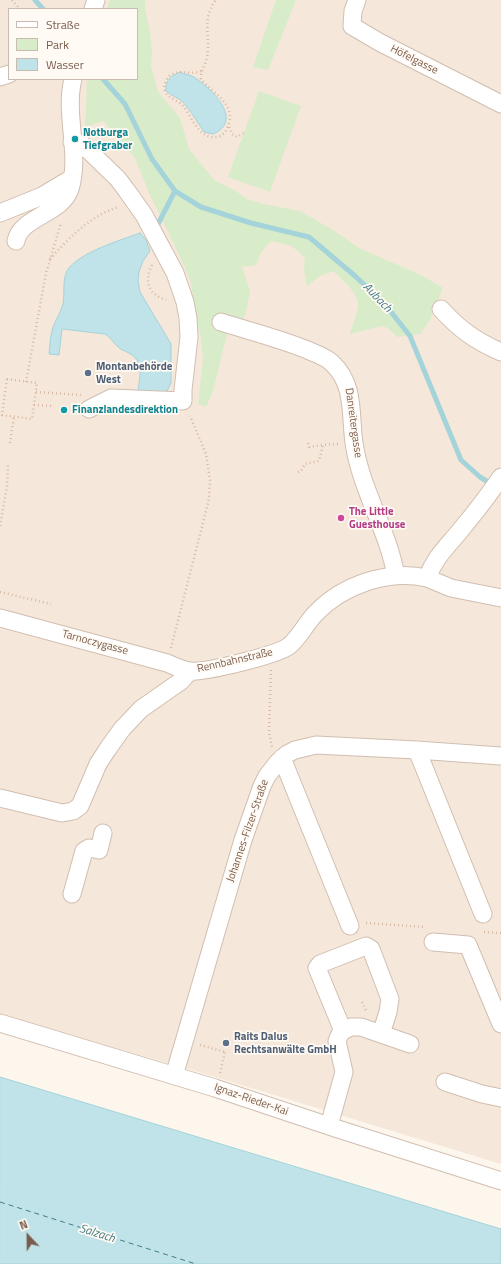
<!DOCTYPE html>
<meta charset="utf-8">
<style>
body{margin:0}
#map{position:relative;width:501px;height:1264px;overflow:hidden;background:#fdf6ec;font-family:"Titillium Web",sans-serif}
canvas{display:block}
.legend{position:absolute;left:8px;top:8px;width:130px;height:72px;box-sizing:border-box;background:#fffaf3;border:1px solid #cabbb1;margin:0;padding:5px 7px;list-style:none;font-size:12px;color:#7a5c4d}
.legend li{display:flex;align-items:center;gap:8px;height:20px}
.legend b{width:20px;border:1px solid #cabbb1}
.north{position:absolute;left:8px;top:1216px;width:40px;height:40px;-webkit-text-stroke:3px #fffaf3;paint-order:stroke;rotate:338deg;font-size:11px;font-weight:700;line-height:16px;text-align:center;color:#7a5c4d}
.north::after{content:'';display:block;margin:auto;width:14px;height:18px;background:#7a5c4d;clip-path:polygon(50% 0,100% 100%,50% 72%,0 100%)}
</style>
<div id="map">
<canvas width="501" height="1264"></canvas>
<ul class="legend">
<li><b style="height:5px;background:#fff"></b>Straße</li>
<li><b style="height:11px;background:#d8ecc9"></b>Park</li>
<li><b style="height:11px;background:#bfe3e8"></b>Wasser</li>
</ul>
<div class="north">N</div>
</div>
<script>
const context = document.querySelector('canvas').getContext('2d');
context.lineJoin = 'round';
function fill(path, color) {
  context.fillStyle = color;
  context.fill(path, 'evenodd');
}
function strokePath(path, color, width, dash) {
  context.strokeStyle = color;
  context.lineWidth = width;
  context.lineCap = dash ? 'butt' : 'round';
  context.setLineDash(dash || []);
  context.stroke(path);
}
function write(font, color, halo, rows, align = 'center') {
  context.font = font + ' "Titillium Web",sans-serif';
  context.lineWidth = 3.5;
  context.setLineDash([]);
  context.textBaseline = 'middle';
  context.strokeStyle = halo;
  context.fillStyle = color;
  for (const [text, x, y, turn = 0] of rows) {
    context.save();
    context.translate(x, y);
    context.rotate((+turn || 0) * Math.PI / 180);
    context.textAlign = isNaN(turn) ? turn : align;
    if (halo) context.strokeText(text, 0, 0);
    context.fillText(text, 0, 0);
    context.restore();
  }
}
const residential = new Path2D(`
 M 0,0 L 501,0 L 501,1164 L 195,1071 L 0,1015 ZM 9,9 L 137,9 L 137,79 L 9,79 Z`);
const green = new Path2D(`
 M 110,0 L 145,0 L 145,9 L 150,32 L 152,51 L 151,66 L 158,92 L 180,118 L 189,149 L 214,180 L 236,191 L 247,199 L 264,204 L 300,211 L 333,230 L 359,248 L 421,275 L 443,288 L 430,320 L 420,334 L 397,337 L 388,328 L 382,326 L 350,334 C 352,325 357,315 358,306 C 359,294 342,279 333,271 L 320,276 L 307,286 L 304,269 L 305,258 L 292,246 L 271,241 L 261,252 L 256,265 L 242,267 L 250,291 L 247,307 L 245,315 L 236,329 L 227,334 L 213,391 L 206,407 L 198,404 L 203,359 L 200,332 L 196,319 L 191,283 L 183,263 L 149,193 L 135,158 L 103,121 L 85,127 L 87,79 L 137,79 L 137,9 L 107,9 Z
 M 276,0 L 296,0 L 268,70 L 253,67 Z
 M 259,91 L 301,106 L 270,192 L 228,177 Z`);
const water = new Path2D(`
 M 180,72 C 184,74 188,75 192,76 C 206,84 239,113 221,129 C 219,131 216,133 213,134 L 204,132 C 197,122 191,111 183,102 C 178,97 171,96 166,91 C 165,80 171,76 180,72 Z
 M 140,233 L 146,240 L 150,251 L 143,261 L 139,272 L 138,280 L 140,292 L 171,344 L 171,383 L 167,391 L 163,394 L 156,395 L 138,390 C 140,378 143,363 132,355 C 127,351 122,351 118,347 C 113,343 111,337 105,334 L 62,329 L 59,355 L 49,354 C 50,345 50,336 53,327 C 56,319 61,312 63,304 C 65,293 62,281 67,271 C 77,253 121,240 140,233 Z
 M 0,1077 L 501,1229 L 501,1264 L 0,1264 Z`);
const stream = new Path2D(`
 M 35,0 L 43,9
 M 103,79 L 125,104 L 152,159 L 175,191 L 201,207 L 251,223 L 309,237 L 355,276 L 384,303 L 410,336 L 461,460 L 480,477 L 493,485
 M 157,226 L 175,191`);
const ferry = new Path2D(`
 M 0,1202 L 196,1264`);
const path = new Path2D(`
 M 12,0 L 20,9
 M 201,71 C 188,76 182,68 169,76 C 166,80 163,86 165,91 C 167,98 178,100 183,106 C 190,114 196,131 206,135 C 211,138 219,138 223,134 C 226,131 228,127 229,123 C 235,103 211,92 201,79 C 201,69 205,66 207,58 C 211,37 201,19 216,0
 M 229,127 L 232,134 L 237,137 L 244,133
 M 50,259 C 69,238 90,216 118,207
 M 152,265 C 144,282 148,294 166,300
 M 7,379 L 37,383 L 32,419 L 2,415 Z
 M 26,382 L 46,273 L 61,223
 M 36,392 L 81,395
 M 34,405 L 54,406
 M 10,443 L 14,416
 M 308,443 L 309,447 L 322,445
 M 298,472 L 301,471 L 305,464 L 319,461 L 323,445 L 338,444
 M 0,526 L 7,486 L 8,464
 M 0,592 L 51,604
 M 171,648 L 209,499 L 210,480 L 206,454 L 190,416
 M 271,670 L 269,732 L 272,747
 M 366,923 L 425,927
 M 484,932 L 501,933
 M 362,1002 L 366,1011
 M 200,1045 L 225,1052
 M 220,1073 L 225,1052 L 227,1051`);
const minor = new Path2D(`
 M 357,0 L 353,11 L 352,26 L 379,42 L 501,104
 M 93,9 L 96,0
 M 0,77 L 9,74
 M 72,142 L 82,144 L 118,179 L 127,191 L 144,215 L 175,273 L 185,302 L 188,318 L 189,337 L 183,390 L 183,401 L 111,398 L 89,409
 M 0,213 L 42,196 L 72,178
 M 16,241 C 20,217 62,214 70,189 C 81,153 64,115 73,79
 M 441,309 C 460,330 476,341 501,352
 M 221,322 C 249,331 278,338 305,349 C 314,353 325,356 332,363 C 355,384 350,414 354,443 C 361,490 388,530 396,576
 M 427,578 L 451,588 L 501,598
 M 0,618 L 167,663 C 174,666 182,670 190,671 C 204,673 277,655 289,646 C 300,637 306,623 316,613 C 343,585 388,569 427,578 C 436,556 445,549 459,532 C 474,514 488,496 501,477
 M 417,750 L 483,914
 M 282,758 L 350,926
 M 0,798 L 62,813 L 73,811 L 80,806 L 98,764 L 107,750 L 122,729 L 141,709 L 181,681 L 190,671
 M 72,894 L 84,851 L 89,848 L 99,850 L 103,833
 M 433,942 L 468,945 L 501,1024
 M 0,1023 L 215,1088 L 338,1129 L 501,1181
 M 343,1031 L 317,968 L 320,964 L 366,946 L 371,949 L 390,999 L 388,1012 L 381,1034
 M 174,1076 L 243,840 L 262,786 L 267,776 L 278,762 L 287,754 L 295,750 L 316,745 L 417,750 L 501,756
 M 445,1082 L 482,1094 L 501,1098
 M 329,1126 L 344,1072 L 337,1041 L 340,1034 L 343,1031 L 351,1027 L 361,1027 L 410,1044`);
const markers = [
 [75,139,4,"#0f9aa8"],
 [88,373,4,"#5c6f8a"],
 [64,410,4,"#0f9aa8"],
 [341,518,4,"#d1479c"],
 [226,1043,4,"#5c6f8a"]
];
const streetNames = [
 ["Höfelgasse",414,60,27],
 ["Danreitergasse",353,423,82],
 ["Tarnoczygasse",95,643,15],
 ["Rennbahnstraße",235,661,-13],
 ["Johannes-Filzer-Straße",248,831,-71],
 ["Ignaz-Rieder-Kai",251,1100,19]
];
const cultureNames = [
 ["Notburga",83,133],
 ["Tiefgraber",83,146],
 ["Finanzlandesdirektion",72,410]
];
const serviceNames = [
 ["Montanbehörde",96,367],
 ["West",96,380],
 ["Raits Dalus",234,1037],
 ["Rechtsanwälte GmbH",234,1050]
];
const hotelNames = [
 ["The Little",349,512],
 ["Guesthouse",349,525]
];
const waterNames = [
 ["Aubach",377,298,46],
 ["Salzach",97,1234,17]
];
fill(residential, '#f5e8da');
fill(green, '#d8ecc9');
fill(water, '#bfe3e8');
strokePath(water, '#a5d3da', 1);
strokePath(stream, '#a5d3da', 5);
strokePath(ferry, '#437c86', 1, [5, 4]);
strokePath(minor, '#d1beb0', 19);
strokePath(path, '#d9b8a5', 2.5, [1, 3]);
strokePath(minor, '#fff', 17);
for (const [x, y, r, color] of markers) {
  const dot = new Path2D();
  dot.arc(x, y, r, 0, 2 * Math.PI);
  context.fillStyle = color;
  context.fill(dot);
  strokePath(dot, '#fffaf3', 1.5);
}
write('11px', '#7a5c4d', '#fffaf3', streetNames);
write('bold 11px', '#0d838f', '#fffaf3', cultureNames, 'left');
write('bold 11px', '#4e5e75', '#fffaf3', serviceNames, 'left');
write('bold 11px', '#b23c85', '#fffaf3', hotelNames, 'left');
write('italic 12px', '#437c86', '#fffaf3', waterNames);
</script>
